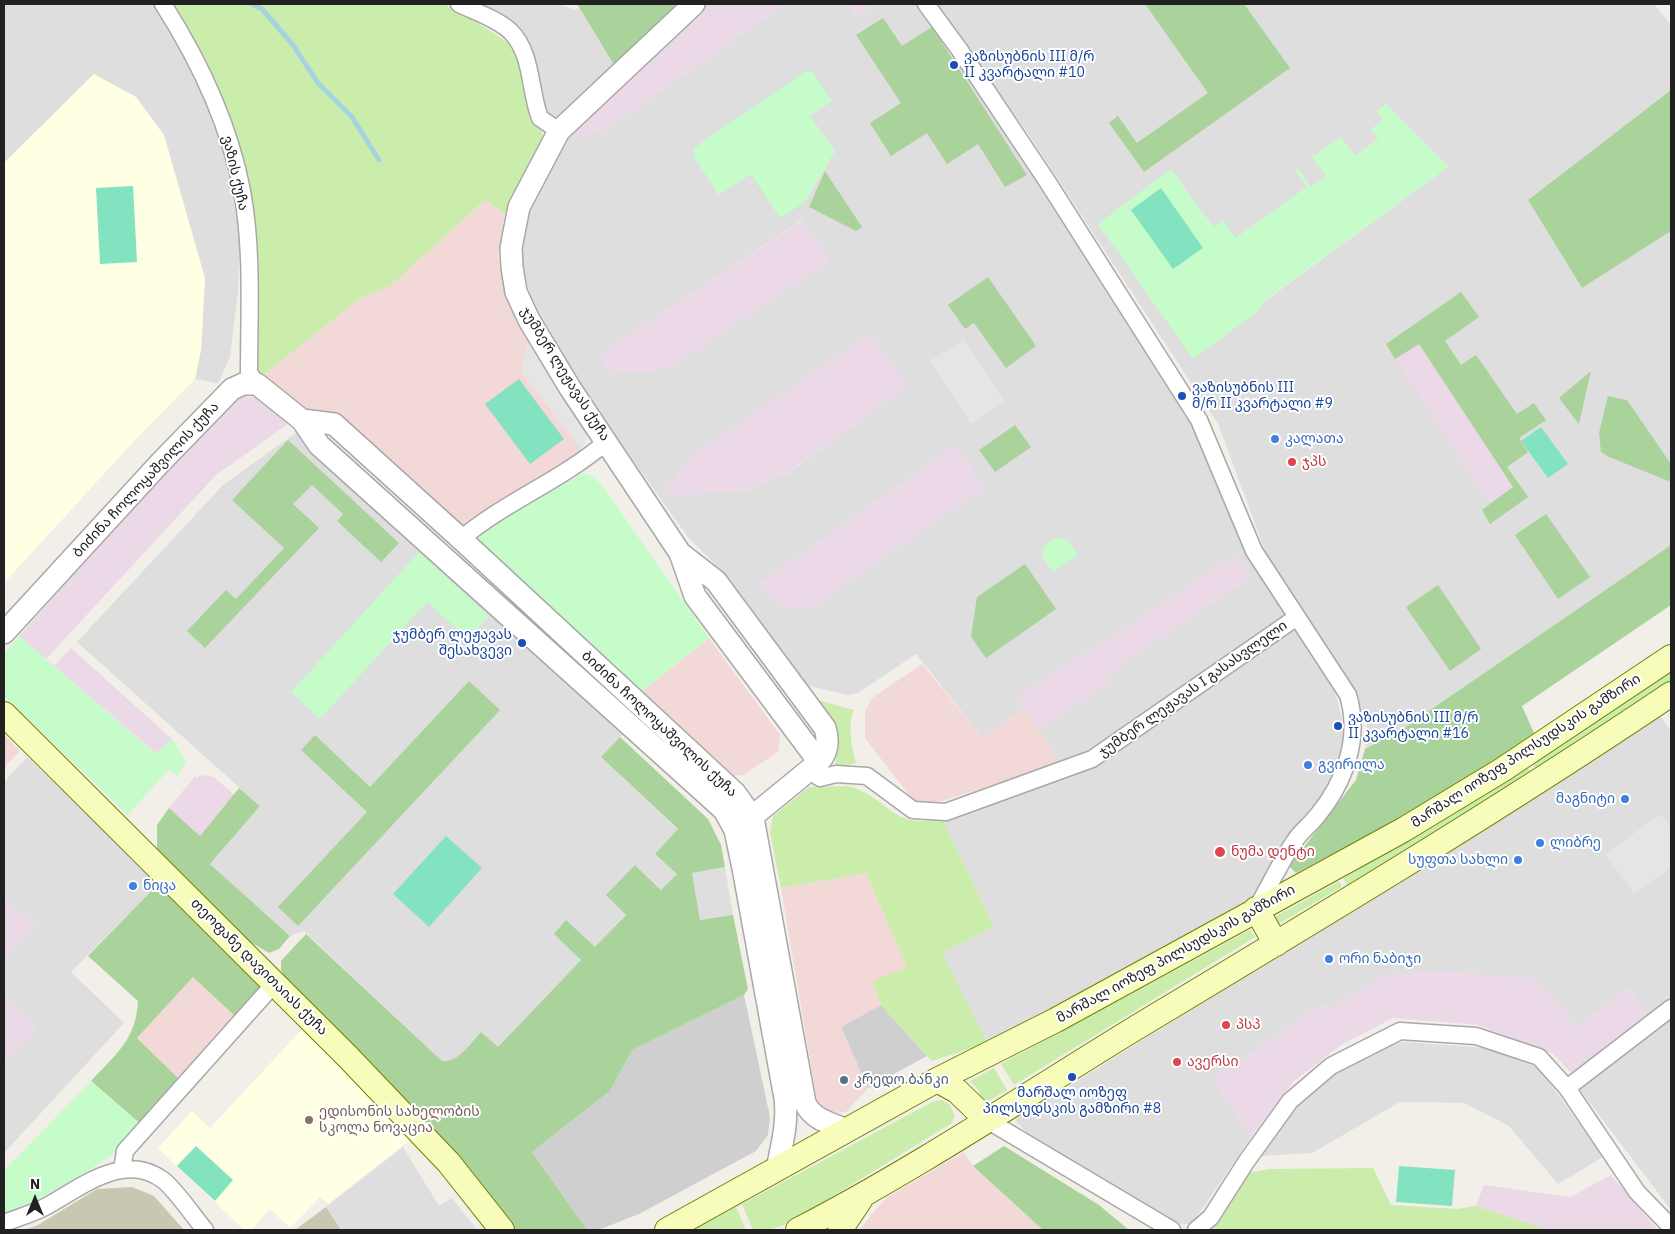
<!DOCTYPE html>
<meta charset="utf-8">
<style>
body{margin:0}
#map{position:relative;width:1675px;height:1234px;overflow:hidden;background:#f2efe8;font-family:"IBM Plex Sans",sans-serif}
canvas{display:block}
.frame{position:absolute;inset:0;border:5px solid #212121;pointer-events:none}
.north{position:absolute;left:10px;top:1174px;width:50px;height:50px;-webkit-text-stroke:4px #fff;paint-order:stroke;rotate:0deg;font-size:14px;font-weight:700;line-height:20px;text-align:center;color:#212121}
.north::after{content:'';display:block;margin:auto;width:18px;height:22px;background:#212121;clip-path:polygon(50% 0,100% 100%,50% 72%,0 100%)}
</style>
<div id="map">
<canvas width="1675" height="1234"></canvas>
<div class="frame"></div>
<div class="north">N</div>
</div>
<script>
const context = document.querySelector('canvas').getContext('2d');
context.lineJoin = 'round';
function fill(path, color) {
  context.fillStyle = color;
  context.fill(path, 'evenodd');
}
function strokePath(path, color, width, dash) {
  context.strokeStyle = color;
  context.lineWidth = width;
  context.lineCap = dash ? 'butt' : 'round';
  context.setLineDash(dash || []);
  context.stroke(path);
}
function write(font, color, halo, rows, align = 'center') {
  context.font = font + ' "IBM Plex Sans","Noto Sans Georgian",sans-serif';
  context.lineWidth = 4;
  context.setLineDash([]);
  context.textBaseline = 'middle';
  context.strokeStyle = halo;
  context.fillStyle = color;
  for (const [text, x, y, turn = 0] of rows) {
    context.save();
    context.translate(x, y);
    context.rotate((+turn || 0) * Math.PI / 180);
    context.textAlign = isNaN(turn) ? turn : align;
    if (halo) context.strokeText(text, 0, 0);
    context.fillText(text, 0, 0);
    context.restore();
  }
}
const residential = new Path2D(`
 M 4,4 L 153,4 L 206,87 L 232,189 L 240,240 L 238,291 L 230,357 L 218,383 L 195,379 L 201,350 L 205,278 L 94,74 L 4,163 Z
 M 488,4 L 559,4 L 574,10 L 579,8 L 614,65 L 554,122 L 545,117 L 531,54 L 485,9 Z
 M 785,4 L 848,4 L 857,16 L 876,4 L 919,4 L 1011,138 L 1184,410 L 1204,452 L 1246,554 L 1292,620 L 1333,685 L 1342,719 L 1345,740 L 1342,765 L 1327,794 L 1289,838 L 1255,893 L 1246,903 L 987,1043 L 941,953 L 994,927 L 942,818 L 1068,775 L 1024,709 L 983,738 L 916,654 L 858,693 L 849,695 L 804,685 L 730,579 L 688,537 L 531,318 L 516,269 L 526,210 L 566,131 L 605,130 ZM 802,220 L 830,261 L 599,355 ZM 871,335 L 907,386 L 790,472 L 745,491 L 666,491 L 691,456 ZM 956,445 L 791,611 L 759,585 L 758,585 ZM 1251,576 L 1104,676 L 1109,683 L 1086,651 L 1090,652 Z
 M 933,4 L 1654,4 L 1671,25 L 1671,90 L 1528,200 L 1582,288 L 1671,231 L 1671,545 L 1404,728 L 1365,749 L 1367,725 L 1353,686 L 1269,561 L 1218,424 L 1027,132 ZM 1383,120 L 1448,167 L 1261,304 L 1260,310 L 1171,169 L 1213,227 L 1236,238 L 1307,187 L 1295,170 L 1297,168 L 1311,187 L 1326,176 L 1340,137 L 1355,156 L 1379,139 Z
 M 297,432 L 305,434 L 624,733 L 601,757 L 678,830 L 677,874 L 662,890 L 635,865 L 626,914 L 595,948 L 566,921 L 581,960 L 498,1047 L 481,1032 L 457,1059 L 449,1062 L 442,1061 L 304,931 L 290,936 L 210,864 L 260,806 L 77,642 L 223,485 Z
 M 1660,716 L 1671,732 L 1671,1000 L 1649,1017 L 1628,988 L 1578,1027 L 1535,979 L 1389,974 L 1328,1010 L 1325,1003 L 1213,1079 L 1251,1137 L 1192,1224 L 1174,1224 L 1027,1133 L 1015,1120 Z
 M 27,757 L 159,883 L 71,972 L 124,1023 L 4,1153 L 4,1062 L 36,1027 L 4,996 L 4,959 L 35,926 L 4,897 L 4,782 Z
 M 725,867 L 733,915 L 700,920 L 692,873 Z
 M 1671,1015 L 1671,1210 L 1578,1087 Z
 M 1404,1042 L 1487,1048 L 1539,1068 L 1603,1157 L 1558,1184 L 1509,1126 L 1464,1103 L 1400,1102 L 1312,1153 L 1259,1156 L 1298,1101 L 1367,1052 Z
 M 403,1147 L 439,1206 L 452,1198 L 477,1230 L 341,1230 L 326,1207 Z`);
const commercial = new Path2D(`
 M 485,200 L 505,214 L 498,256 L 501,272 L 529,341 L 521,372 L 580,446 L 579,455 L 464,535 L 259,379 L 360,298 L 390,286 Z
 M 709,638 L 780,735 L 778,752 L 743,775 L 732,776 L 642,691 Z
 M 922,664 L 983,738 L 1024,709 L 1061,764 L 919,808 L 865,738 L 865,711 L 872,698 Z
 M 4,735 L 20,751 L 4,768 Z
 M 866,873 L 907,967 L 874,981 L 881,1005 L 841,1027 L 868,1088 L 846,1112 L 836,1113 L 825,1110 L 817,1101 L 781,888 Z
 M 193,977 L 238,1019 L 182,1082 L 137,1038 Z
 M 964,1152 L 973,1166 L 1043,1230 L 859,1230 L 886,1198 Z`);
const industrial = new Path2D(`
 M 708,4 L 785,4 L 605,130 L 575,138 L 566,131 Z
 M 848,4 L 876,4 L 857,16 Z
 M 803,220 L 830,261 L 674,366 L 646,373 L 608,370 L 598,355 Z
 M 871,334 L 908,386 L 789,472 L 745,491 L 671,495 L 666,491 L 691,456 Z
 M 1419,343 L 1513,488 L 1490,503 L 1395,359 Z
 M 243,397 L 255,397 L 269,406 L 288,424 L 216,475 L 46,659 L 19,636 L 180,455 L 235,400 Z
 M 956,445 L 985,487 L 815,606 L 791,611 L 758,585 Z
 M 1236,554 L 1251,576 L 1105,676 L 1109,683 L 1040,730 L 1016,697 L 1086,651 L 1090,652 Z
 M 71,648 L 172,739 L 157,754 L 54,666 Z
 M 201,775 L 214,777 L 234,795 L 200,836 L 169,808 L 195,776 L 197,778 Z
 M 4,897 L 35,926 L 4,959 Z
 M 1445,971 L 1535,979 L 1578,1027 L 1628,988 L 1649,1017 L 1575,1077 L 1552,1053 L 1477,1025 L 1393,1018 L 1341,1045 L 1294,1081 L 1251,1137 L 1213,1079 L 1325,1003 L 1328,1009 L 1389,974 Z
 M 4,996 L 37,1027 L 4,1062 Z
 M 1611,1175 L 1658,1230 L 1549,1230 L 1476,1206 L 1484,1185 L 1570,1197 Z`);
const education = new Path2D(`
 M 94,74 L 136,97 L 164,135 L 205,278 L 201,350 L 195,379 L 135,440 L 4,583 L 4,163 Z
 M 306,1025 L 415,1136 L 328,1204 L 320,1197 L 290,1228 L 270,1209 L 251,1230 L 244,1230 L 158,1148 L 192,1111 L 210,1128 Z`);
const religious = new Path2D(`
 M 744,995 L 770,1117 L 768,1135 L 756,1151 L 639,1214 L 598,1230 L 587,1230 L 532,1152 L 610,1091 L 632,1050 Z
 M 881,1005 L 927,1056 L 868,1088 L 841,1027 Z`);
const construction = new Path2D(`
 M 132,1187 L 154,1196 L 184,1230 L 24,1230 L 38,1225 L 97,1189 Z
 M 326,1207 L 341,1230 L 295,1230 Z`);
const grass = new Path2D(`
 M 167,4 L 444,4 L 489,30 L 511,45 L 522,65 L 543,136 L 542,145 L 518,184 L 505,214 L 485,200 L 390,286 L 360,298 L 259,379 L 253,372 L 239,173 Z
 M 1671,671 L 1671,680 L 1536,770 L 1532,763 Z
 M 814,701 L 821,701 L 854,710 C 847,726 852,746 856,763 L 833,770 C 845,743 828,723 814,701 Z
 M 1528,767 L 1531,772 L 1458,820 L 1347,885 L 1343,878 L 1453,814 Z
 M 849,786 C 892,799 891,831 942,818 L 994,927 L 942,953 L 987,1043 L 932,1061 L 881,1005 L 873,981 L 907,967 L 866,873 L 781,888 L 770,833 L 773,816 L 809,787 Z
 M 1339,881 L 1342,887 L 1278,924 L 1276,923 L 1275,917 Z
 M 1250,930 L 1255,937 L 1014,1085 L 1001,1064 Z
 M 994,1068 L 1007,1090 L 982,1105 L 979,1091 L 970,1081 Z
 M 942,1100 L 950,1105 L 955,1116 L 952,1123 L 789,1223 L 769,1230 L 753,1230 L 742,1204 L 934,1101 Z
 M 1373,1168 L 1391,1205 L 1457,1209 L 1476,1206 L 1549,1230 L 1213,1230 L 1249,1173 L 1269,1169 Z
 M 736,1207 L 746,1230 L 693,1230 Z`);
const forest = new Path2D(`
 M 577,4 L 683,4 L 614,65 Z
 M 1145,4 L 1244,4 L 1290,68 L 1144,172 L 1109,123 L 1118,116 L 1137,143 L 1208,93 Z
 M 883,18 L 902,46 L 932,27 L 1027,175 L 1005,187 L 978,144 L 947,164 L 927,133 L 891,156 L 870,123 L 901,103 L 856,35 Z
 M 1671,90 L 1671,231 L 1582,288 L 1528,200 Z
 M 825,171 L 862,227 L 856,231 L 809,207 Z
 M 988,277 L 1036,346 L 1006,368 L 974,323 L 965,329 L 948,305 Z
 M 1461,292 L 1479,317 L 1445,341 L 1461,365 L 1476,355 L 1517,414 L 1534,403 L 1546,420 L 1519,438 L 1528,452 L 1507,467 L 1528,497 L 1490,524 L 1482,510 L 1513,487 L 1419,344 L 1395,359 L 1386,344 Z
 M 1591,371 L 1579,424 L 1559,398 Z
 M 1608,396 L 1627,400 L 1671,464 L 1671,482 L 1609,457 L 1601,452 L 1599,433 Z
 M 1015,425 L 1031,447 L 995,472 L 979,450 Z
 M 288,440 L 399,543 L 381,562 L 337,521 L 343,514 L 312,485 L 293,504 L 319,528 L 205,648 L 187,631 L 226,590 L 236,599 L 284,548 L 232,500 Z
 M 1546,514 L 1590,577 L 1558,599 L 1515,535 Z
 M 1671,545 L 1671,605 L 1522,706 L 1534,733 L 1437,799 L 1296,873 L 1289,866 L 1356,780 L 1365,749 L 1404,728 Z
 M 1025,564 L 1056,609 L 986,658 L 971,637 L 977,597 Z
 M 1438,585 L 1481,649 L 1450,671 L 1406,607 Z
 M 469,681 L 500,710 L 298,926 L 278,907 L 367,812 L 301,750 L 315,735 L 370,787 Z
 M 620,737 L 708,819 L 721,845 L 725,867 L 692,873 L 700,920 L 733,915 L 748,989 L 744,995 L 632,1050 L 610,1091 L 532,1152 L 587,1230 L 515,1230 L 458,1154 L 285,978 L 281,970 L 281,961 L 306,934 L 442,1061 C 459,1063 470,1043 481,1032 L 498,1047 L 581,960 L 554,934 L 566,920 L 595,947 L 626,915 L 606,895 L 635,865 L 661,890 L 677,874 L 655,854 L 678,829 L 601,757 Z
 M 239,788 L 260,806 L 210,864 L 290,936 L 279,949 L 269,953 L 237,934 L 157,850 L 157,825 L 169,808 L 200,836 Z
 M 159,883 L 265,987 L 238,1019 L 193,977 L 137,1038 L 182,1082 L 144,1127 L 91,1081 C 116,1054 136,1040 138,1001 L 88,956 Z
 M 1004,1146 L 1099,1205 L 1129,1230 L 1043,1230 L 973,1166 Z`);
const park = new Path2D(`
 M 806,71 L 813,72 L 832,101 L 810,116 L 835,151 L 805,202 L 780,218 L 751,174 L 719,195 L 694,157 L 694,150 L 699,144 Z
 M 1386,104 L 1448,167 L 1261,303 L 1260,310 L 1193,359 L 1098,224 L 1171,169 L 1213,227 L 1223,220 L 1236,238 L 1307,187 L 1294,169 L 1297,168 L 1311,187 L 1326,176 L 1312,157 L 1341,137 L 1355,156 L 1378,139 L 1371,129 L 1383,120 L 1377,111 Z
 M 584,473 L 595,478 L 606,491 L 709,638 L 642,691 L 477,540 L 489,525 Z
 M 1055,539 L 1067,539 L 1078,555 L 1053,572 L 1042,556 L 1044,546 Z
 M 419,552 L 489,616 L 468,639 L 427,602 L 320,719 L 291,692 Z
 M 19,636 L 156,754 L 172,739 L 186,761 L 178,776 L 169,769 L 128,815 L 4,696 L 4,653 Z
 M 91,1081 L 144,1127 C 115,1160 45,1197 4,1215 L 4,1171 Z`);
const pitch = new Path2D(`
 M 133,186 L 137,262 L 100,264 L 96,188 Z
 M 1161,188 L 1203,248 L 1173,269 L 1131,210 Z
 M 519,379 L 564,439 L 530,464 L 485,404 Z
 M 1541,427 L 1568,464 L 1548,478 L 1521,441 Z
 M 446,836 L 482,868 L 429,927 L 393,894 Z
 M 196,1146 L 233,1180 L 215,1201 L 177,1166 Z
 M 1399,1166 L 1455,1170 L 1452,1206 L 1396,1202 Z`);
const parking = new Path2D(`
 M 964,339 L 1005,401 L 971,424 L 930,361 Z
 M 529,341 L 585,426 L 588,437 L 579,455 L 580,446 L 521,372 Z
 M 1661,814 L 1671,828 L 1671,868 L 1634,894 L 1605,854 Z`);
const stream = new Path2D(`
 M 252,4 L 262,9 L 293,45 L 318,83 L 352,117 L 379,160`);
const minor = new Path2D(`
 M 163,4 C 200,62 229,123 242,191 C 253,250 249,313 249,373 L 257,384
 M 459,4 C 476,12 497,19 510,31 C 533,53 529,90 540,118 L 559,131
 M 926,4 L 959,49 L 1047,181 L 1199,420 L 1254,551 L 1348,695 C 1361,738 1345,782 1317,816 C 1310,825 1300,832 1294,842 C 1280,863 1269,887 1256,909
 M 461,539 C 506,501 561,481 606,442
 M 810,771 L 820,778 L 836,774 L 867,776 L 913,810 L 946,812 L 1092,759 L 1297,617
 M 1567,1088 L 1671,1008
 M 987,1120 L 1172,1230
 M 122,1170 L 125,1151 L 275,983
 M 4,1223 C 17,1218 31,1214 43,1208 C 78,1190 123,1150 163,1180 C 176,1190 194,1217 205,1230
 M 1196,1230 L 1211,1217 L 1246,1162 L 1290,1101 L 1331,1066 L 1400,1031 L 1476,1036 L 1539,1057 L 1567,1088 L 1637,1192 L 1671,1227`);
const tertiary = new Path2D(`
 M 694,4 L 559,131 L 519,207 L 511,248 L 512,267 L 516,292 L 529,320 L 570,388 L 680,553 L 695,596 L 819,762
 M 302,420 L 334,424 L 461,539 L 735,793 L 753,818 L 805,1103 C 813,1120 830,1123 847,1130
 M 680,553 L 716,581 L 825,728 C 829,741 828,752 819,762 L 742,825
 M 4,633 L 160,463 L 232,389 L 243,384 L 257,384 L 302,420 L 319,445 L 724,810 L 735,830 L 743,868 L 785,1098 C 788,1123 782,1144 777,1169`);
const secondary = new Path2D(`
 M 4,714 L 348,1057 L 449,1163 L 502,1230
 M 1256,909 L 1276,944
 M 937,1080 L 957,1091 L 987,1120
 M 667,1230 L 937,1080 L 1056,1020 L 1403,830 L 1502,770 L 1671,657
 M 798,1230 C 914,1170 1023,1097 1134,1029 C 1315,920 1496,812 1671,694
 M 840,1230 L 860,1200`);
const markers = [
 [954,65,5,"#1a4fb4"],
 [1182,396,5,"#1a4fb4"],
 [1275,439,5,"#3f7fe0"],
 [1292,462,5,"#e0444e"],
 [522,643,5,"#1a4fb4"],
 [1338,726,5,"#1a4fb4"],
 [1308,765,5,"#3f7fe0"],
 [1625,799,5,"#3f7fe0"],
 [1540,843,5,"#3f7fe0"],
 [1220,852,6,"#e0444e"],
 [1518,860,5,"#3f7fe0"],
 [133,886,5,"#3f7fe0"],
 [1329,959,5,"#3f7fe0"],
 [1226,1025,5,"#e0444e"],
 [1177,1062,5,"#e0444e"],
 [1072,1077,5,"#1a4fb4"],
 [844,1080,5,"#5c6f8a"],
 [309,1120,5,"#8d6e63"]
];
const transitNames = [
 ["ვაზისუბნის III მ/რ",964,57],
 ["II კვარტალი #10",964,73],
 ["ვაზისუბნის III",1192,388],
 ["მ/რ II კვარტალი #9",1192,404],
 ["ჯუმბერ ლეჟავას",512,635,"right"],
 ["შესახვევი",512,651,"right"],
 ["ვაზისუბნის III მ/რ",1348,718],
 ["II კვარტალი #16",1348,734],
 ["მარშალ იოზეფ",1072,1093,"center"],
 ["პილსუდსკის გამზირი #8",1072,1109,"center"]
];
const streetNames = [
 ["ვაზის ქუჩა",235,173,77],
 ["ჯუმბერ ლეჟავას ქუჩა",565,374,58],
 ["ბიძინა ჩოლოყაშვილის ქუჩა",146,480,-47],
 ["ჯუმბერ ლეჟავას I გასასვლელი",1193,689,-35],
 ["ბიძინა ჩოლოყაშვილის ქუჩა",659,724,43],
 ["მარშალ იოზეფ პილსუდსკის გამზირი",1526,751,-33],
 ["მარშალ იოზეფ პილსუდსკის გამზირი",1176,954,-29],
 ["თეოფანე დავითაიას ქუჩა",259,967,45]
];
const shopNames = [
 ["კალათა",1285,439],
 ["გვირილა",1318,765],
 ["მაგნიტი",1615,799,"right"],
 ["ლიბრე",1550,843],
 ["სუფთა სახლი",1508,860,"right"],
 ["ნიცა",143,886],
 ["ორი ნაბიჯი",1339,959]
];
const healthNames = [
 ["ჯპს",1302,462],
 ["ნუმა დენტი",1231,852],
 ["პსპ",1236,1025],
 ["ავერსი",1187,1062]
];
const serviceNames = [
 ["კრედო ბანკი",854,1080]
];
const educationNames = [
 ["ედისონის სახელობის",319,1112],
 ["სკოლა ნოვაცია",319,1128]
];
fill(residential, '#dfdede');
fill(commercial, '#f2d8d7');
fill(industrial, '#ebd9e7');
fill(education, '#feffe3');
fill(religious, '#cfcfcf');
fill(construction, '#c7c7b2');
fill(grass, '#cbedac');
fill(forest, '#aad29b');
fill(park, '#c5fcca');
fill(pitch, '#83e3c0');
fill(parking, '#e5e5e5');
strokePath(stream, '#a7d2e0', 5);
strokePath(minor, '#a8a8a8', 19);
strokePath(tertiary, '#a8a8a8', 24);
strokePath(secondary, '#6f8001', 26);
strokePath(minor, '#fff', 16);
strokePath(tertiary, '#fff', 21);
strokePath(secondary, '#f7fcbb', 24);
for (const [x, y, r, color] of markers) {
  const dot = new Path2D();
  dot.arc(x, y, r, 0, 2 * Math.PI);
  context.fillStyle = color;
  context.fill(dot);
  strokePath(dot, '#fff', 2);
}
write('14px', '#164399', '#fff', transitNames, 'left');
write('14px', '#212121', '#fff', streetNames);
write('14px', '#366cbe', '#fff', shopNames, 'left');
write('14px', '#be3a42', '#fff', healthNames, 'left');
write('14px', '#4e5e75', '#fff', serviceNames, 'left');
write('14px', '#785e54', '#fff', educationNames, 'left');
</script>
